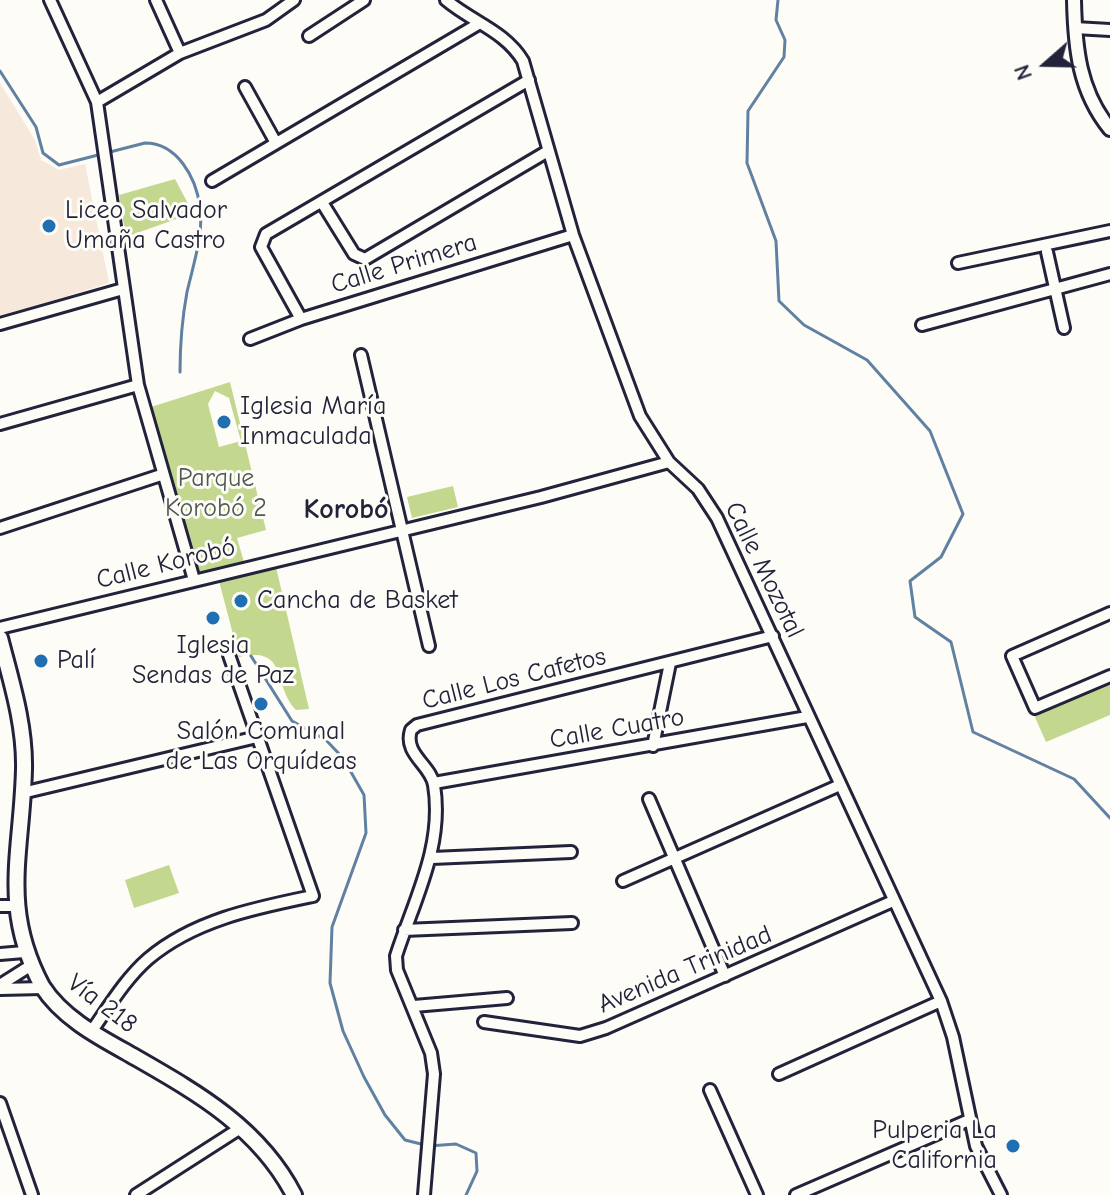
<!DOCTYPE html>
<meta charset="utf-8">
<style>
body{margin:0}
#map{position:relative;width:1110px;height:1195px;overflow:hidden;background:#fdfcf7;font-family:"Comic Neue",sans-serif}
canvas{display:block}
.north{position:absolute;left:1006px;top:24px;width:80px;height:80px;-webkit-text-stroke:6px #fdfcf7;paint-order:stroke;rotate:250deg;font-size:22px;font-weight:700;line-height:32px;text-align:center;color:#22223b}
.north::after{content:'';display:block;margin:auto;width:28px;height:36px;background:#22223b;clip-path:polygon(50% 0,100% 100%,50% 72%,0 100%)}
</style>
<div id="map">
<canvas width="1110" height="1195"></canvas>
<div class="north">N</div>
</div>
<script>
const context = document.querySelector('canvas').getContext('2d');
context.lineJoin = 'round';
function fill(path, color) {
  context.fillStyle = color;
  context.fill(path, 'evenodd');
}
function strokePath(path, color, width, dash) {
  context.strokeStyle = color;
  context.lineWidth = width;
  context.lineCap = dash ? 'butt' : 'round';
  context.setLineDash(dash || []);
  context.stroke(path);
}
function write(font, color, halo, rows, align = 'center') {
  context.font = font + ' "Comic Neue",sans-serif';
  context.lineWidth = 6;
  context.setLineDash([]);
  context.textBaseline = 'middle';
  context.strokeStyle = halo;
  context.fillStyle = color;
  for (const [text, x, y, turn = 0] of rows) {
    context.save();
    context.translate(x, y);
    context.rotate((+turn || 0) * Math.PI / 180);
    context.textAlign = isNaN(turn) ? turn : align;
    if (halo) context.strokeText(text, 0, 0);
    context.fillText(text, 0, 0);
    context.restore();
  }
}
const built = new Path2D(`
 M 0,83 L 35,140 L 41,160 L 59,170 L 85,164 L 109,283 L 0,317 Z`);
const green = new Path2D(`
 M 175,179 L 193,213 L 126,237 L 119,195 Z
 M 230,382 L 266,530 L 237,538 L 244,562 L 202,572 L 194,568 L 151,407 ZM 215,391 L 229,398 L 241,441 L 219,447 L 208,404 Z
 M 453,486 L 458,507 L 412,518 L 407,497 Z
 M 276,567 L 309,709 L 296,710 C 272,685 289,646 239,657 L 219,581 Z
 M 1110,683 L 1110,715 L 1046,742 L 1034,715 Z
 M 169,865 L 179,893 L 134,908 L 125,880 Z`);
const stream = new Path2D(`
 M 778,0 L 776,20 L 785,40 L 784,57 L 748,111 L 747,163 L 776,241 L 779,301 L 804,325 L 867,360 L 930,431 L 963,514 L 941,557 L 910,581 L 915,617 L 951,642 L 973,732 L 1074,779 L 1110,818
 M 0,71 L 36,127 L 43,153 L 59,165 L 145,143 C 177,143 196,177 200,207 C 204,233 193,266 187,292 C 182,319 180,345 180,372
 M 251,656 L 292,721 L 326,740 L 343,758 L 364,795 L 366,833 L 332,927 L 330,983 L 343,1031 L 364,1077 L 385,1115 L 405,1140 L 429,1146 L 456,1144 L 476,1153 L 477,1171 L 466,1195`);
const minor = new Path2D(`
 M 50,0 L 97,102 L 138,385 L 194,580
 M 156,0 L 180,53
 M 446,0 C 472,22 505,31 523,61 L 573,235 L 640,416 L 669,462 L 698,489 L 717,518 L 941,1001 L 953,1037 L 976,1146 L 1001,1195
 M 1075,28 L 1110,30
 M 309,36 L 364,0
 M 245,87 L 276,143
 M 97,102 L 180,53 L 266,20 L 294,0
 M 212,181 L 480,23
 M 323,204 L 354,254 L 365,259 L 548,151
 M 1047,252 L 1064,328
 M 958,263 L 1110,231
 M 301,319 L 261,247 L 266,234 L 529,80
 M 0,324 L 123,289
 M 922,325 L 1110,274
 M 250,339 L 301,319 L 573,235
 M 361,355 L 429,646
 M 0,424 L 138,385
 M 0,528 L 161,475
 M 1110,613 L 1012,656 L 1035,708 L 1110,676
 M 0,628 L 541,497 L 669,462
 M 653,746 L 670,663
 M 434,783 L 807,717
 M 22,793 L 257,737
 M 649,799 L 725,976
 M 432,858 L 571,852
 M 623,881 L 840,785
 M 0,906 L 11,906
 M 404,930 L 572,923
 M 0,954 L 24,952
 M 0,985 L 30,966
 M 0,989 L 43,988
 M 414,1006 L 507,998
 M 484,1022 L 580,1036 L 606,1028 L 893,901
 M 91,1032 C 108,1008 125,979 148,959 C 194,920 255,908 313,896 L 229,655
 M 779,1074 L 941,1001
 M 710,1090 L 757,1195
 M 0,1103 L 32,1195
 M 136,1195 L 242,1127
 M 424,1195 L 434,1074 L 431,1053 L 397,970 L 396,956 C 414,900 444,846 434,785 C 431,765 403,754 411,730 L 417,725 L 773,636
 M 796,1195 L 969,1120`);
const tertiary = new Path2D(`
 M 1074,0 C 1075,48 1079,91 1110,129`);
const secondary = new Path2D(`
 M 0,638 C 11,681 25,724 24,769 C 22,853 0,907 42,986 C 61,1016 95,1035 126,1052 C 192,1090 258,1125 294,1195`);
const markers = [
 [49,226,8,"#1f6fb2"],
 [224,422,8,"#1f6fb2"],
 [241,601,8,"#1f6fb2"],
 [213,618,8,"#1f6fb2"],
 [41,661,8,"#1f6fb2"],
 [261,704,8,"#1f6fb2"],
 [1013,1146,8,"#1f6fb2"]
];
const poiNames = [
 ["Liceo Salvador",65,211],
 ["Umaña Castro",65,241],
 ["Iglesia María",240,407],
 ["Inmaculada",240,437],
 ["Cancha de Basket",257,601],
 ["Iglesia",213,646,"center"],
 ["Sendas de Paz",213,676,"center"],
 ["Palí",57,661],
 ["Salón Comunal",261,732,"center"],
 ["de Las Orquídeas",261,762,"center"],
 ["Pulperia La",997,1131,"right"],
 ["California",997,1161,"right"]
];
const streetNames = [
 ["Calle Primera",404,264,-17],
 ["Calle Korobó",166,564,-14],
 ["Calle Mozotal",764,570,64],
 ["Calle Los Cafetos",514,679,-14],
 ["Calle Cuatro",617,729,-10],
 ["Avenida Trinidad",685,970,-23],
 ["Vía 218",102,1004,37]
];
const parkNames = [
 ["Parque",216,479],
 ["Korobó 2",216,509]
];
const neighbourhoodNames = [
 ["Korobó",346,510]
];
fill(built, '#f6e8da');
fill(green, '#c3d88e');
strokePath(stream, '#6081a2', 3);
strokePath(minor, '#22223b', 16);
strokePath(tertiary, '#22223b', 18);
strokePath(secondary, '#22223b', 20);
strokePath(minor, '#fdfcf7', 10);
strokePath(tertiary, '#fdfcf7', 12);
strokePath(secondary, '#fdfcf7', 14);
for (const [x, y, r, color] of markers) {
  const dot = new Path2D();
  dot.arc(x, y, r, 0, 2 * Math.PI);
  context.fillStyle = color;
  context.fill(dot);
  strokePath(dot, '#fdfcf7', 3);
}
write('26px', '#22223b', '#fdfcf7', poiNames, 'left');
write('26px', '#22223b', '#fdfcf7', streetNames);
write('26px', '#525954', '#fdfcf7', parkNames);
write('bold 28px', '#22223b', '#fdfcf7', neighbourhoodNames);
</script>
